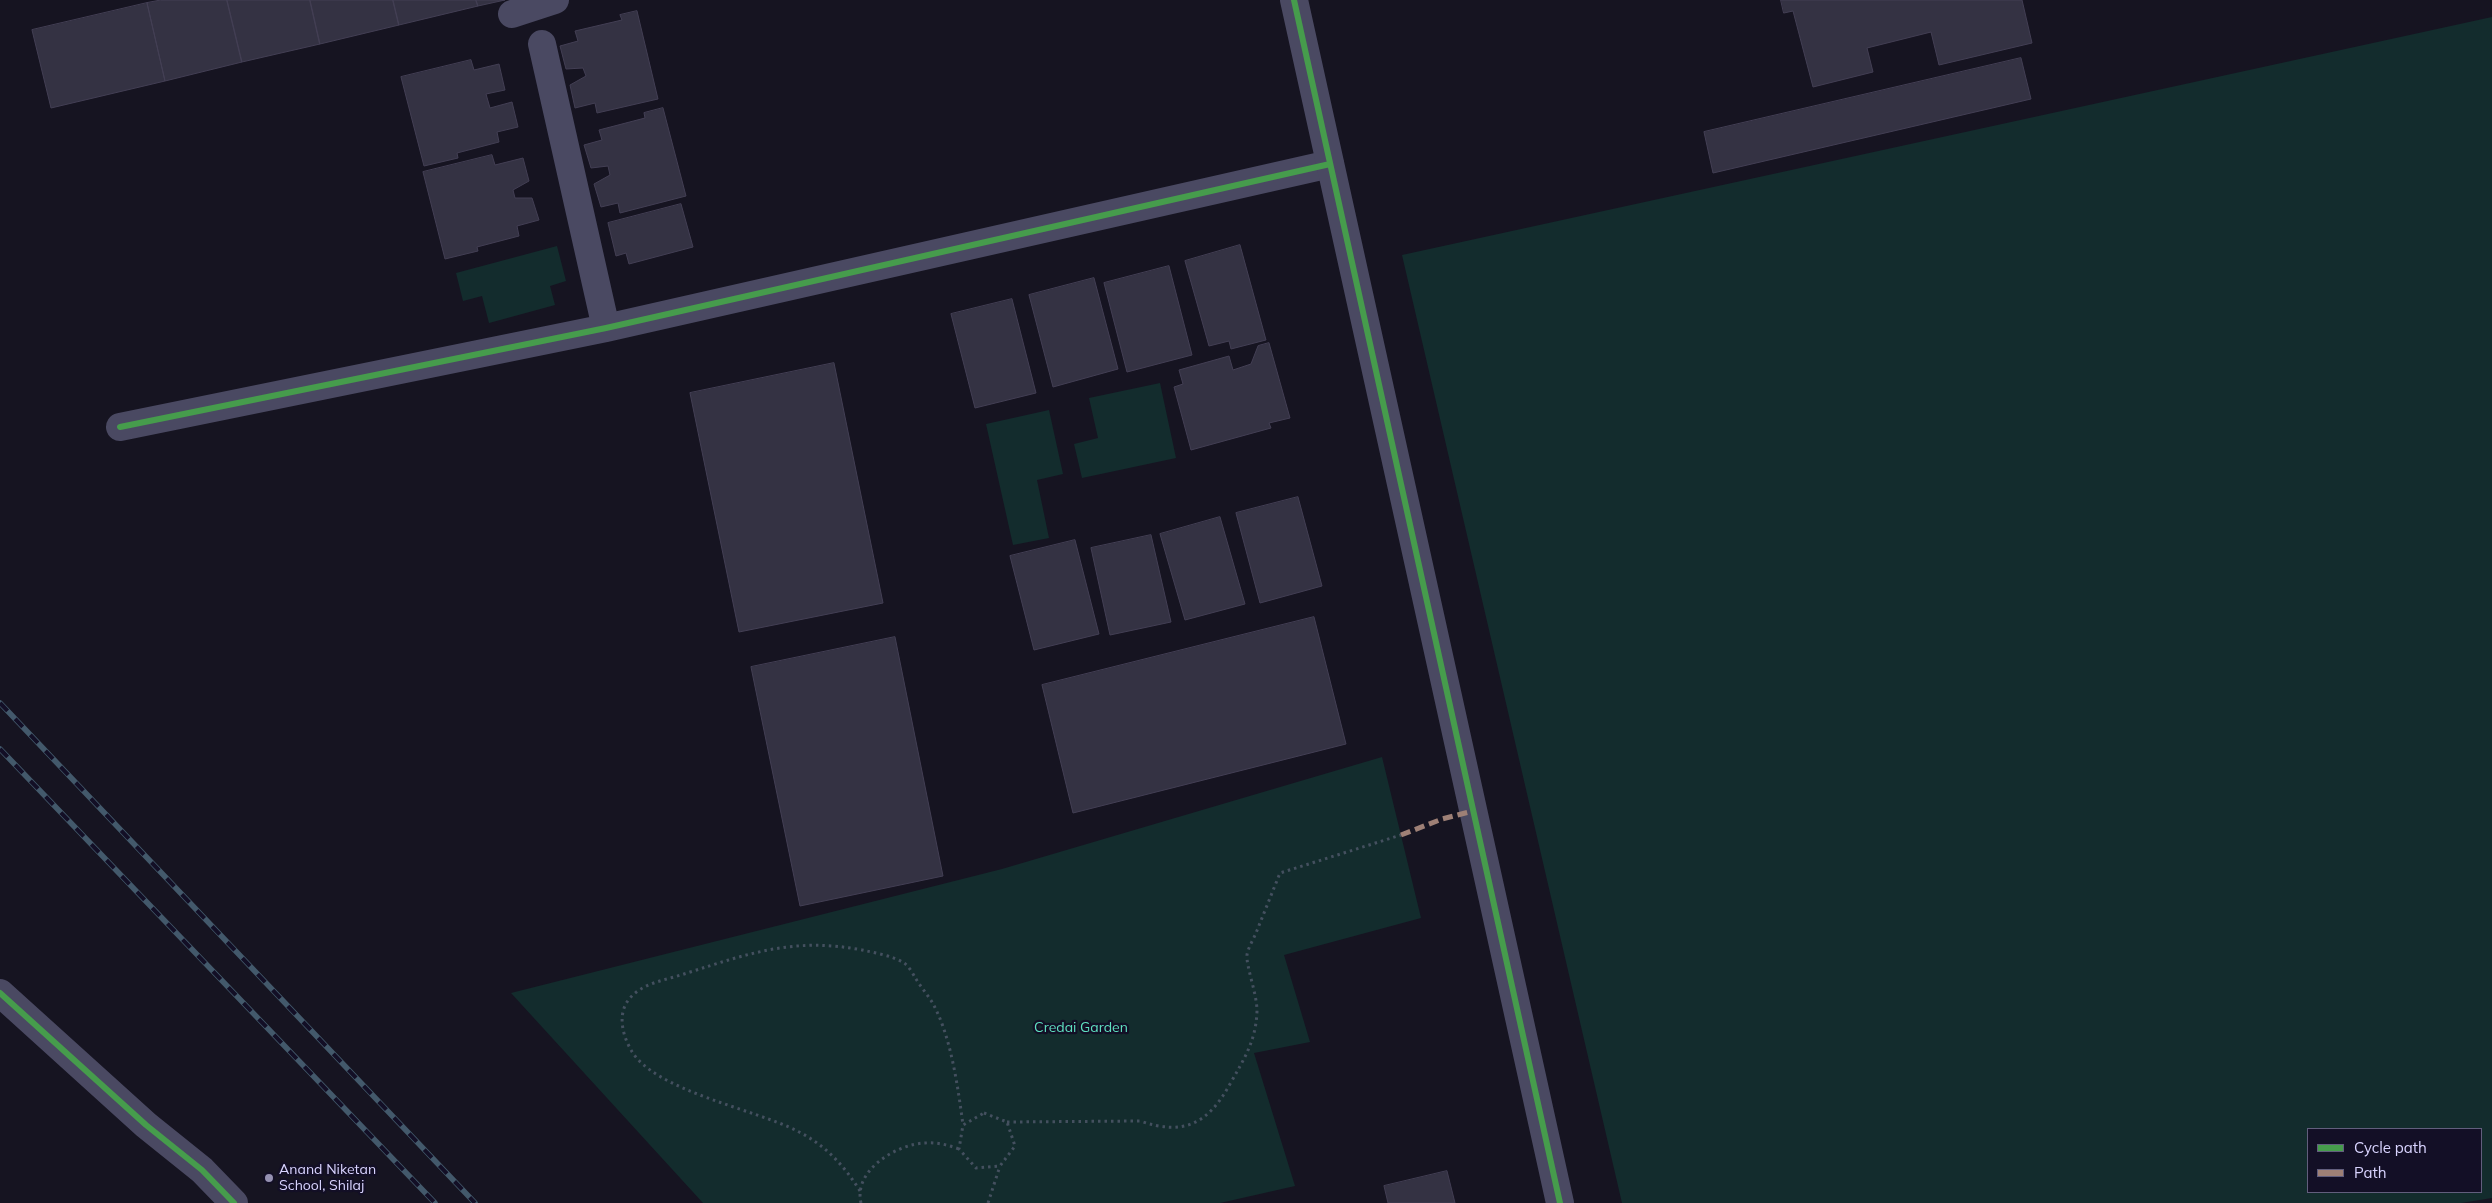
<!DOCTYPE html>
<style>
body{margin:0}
#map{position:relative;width:2492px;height:1203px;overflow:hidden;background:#161421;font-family:Mulish,sans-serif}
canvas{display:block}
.legend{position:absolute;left:2307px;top:1128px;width:175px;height:65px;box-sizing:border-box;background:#130f26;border:1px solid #625e7d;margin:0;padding:6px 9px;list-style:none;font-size:15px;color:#d9d4ff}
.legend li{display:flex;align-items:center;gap:10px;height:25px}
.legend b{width:25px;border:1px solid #625e7d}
</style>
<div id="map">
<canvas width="2492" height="1203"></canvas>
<ul class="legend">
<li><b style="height:6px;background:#469c4c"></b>Cycle path</li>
<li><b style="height:6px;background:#9e8076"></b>Path</li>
</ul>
</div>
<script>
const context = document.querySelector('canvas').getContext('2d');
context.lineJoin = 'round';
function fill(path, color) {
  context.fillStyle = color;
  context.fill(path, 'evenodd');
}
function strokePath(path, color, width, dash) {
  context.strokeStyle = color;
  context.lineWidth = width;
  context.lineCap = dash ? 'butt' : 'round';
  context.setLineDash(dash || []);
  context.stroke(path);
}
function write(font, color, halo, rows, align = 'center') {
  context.font = font + ' Mulish,sans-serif';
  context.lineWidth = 4.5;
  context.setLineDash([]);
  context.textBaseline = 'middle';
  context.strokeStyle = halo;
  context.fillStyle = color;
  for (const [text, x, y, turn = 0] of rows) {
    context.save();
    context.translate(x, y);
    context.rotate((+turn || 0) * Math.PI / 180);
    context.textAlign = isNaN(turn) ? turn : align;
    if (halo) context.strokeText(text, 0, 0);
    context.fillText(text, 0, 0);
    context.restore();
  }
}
const green = new Path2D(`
 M 2492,17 L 2492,1198 L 2461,1203 L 1622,1203 L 1402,255 ZM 2308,1129 L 2481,1129 L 2481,1192 L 2308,1192 Z
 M 557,246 L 566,281 L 550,286 L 555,305 L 489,323 L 482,296 L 463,301 L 456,273 Z
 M 1160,383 L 1176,458 L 1082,478 L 1074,444 L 1098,438 L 1089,398 Z
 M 1049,410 L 1063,474 L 1037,480 L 1049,538 L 1013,545 L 986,424 Z
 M 1382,757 L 1421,918 L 1284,955 L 1310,1042 L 1254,1053 L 1295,1186 L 1220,1203 L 703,1203 L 511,993 L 1002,869 Z`);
const building = new Path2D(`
 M 161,0 L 227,0 L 242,62 L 165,81 L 147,3 Z
 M 227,0 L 310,0 L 320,44 L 242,62 Z
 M 310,0 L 393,0 L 399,25 L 320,44 Z
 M 393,0 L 476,0 L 478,6 L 399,25 Z
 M 476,0 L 505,0 L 478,6 Z
 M 1781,0 L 2022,0 L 2032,43 L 1939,65 L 1931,32 L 1867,48 L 1873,72 L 1813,87 L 1793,11 L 1784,13 Z
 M 147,3 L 165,81 L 51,108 L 32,30 Z
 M 637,11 L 658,99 L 597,113 L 595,103 L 575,108 L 570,85 L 586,76 L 583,68 L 566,69 L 560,46 L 578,41 L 575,31 L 622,20 L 620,15 Z
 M 2021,58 L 2031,99 L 1713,173 L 1704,132 Z
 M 471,60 L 474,70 L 499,64 L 505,90 L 486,94 L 490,108 L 512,102 L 518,127 L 497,132 L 499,142 L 457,153 L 458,158 L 424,166 L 401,77 Z
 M 663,108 L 686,196 L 620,213 L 618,203 L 601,207 L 594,184 L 610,175 L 608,166 L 591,168 L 584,145 L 602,140 L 599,130 L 645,118 L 644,113 Z
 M 492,155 L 495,165 L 523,158 L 529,181 L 513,190 L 515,198 L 532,198 L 539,220 L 517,226 L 519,236 L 477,247 L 478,251 L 445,259 L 423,172 Z
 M 681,204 L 693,247 L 629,264 L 626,253 L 616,256 L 608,223 Z
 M 1240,245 L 1266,340 L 1231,349 L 1229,341 L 1209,346 L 1185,261 Z
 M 1169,266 L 1192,355 L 1127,372 L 1104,283 Z
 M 1094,278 L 1118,369 L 1053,387 L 1029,295 Z
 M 1012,299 L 1036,393 L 975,408 L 951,314 Z
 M 1269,343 L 1290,418 L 1269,423 L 1271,428 L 1191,450 L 1174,387 L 1183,384 L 1179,370 L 1229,356 L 1233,370 L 1251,364 L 1258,346 Z
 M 834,363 L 883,603 L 739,632 L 690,393 Z
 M 1298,497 L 1322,586 L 1260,603 L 1236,513 Z
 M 1220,517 L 1245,604 L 1185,620 L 1160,534 Z
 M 1151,535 L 1171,622 L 1110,635 L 1091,548 Z
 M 1075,540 L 1099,634 L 1034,650 L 1010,556 Z
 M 1314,617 L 1346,744 L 1073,813 L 1042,685 Z
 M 895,637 L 943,876 L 800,906 L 751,667 Z
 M 1447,1171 L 1455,1203 L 1388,1203 L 1384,1186 Z`);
const path = new Path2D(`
 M 984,1113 L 1007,1122 L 1015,1146 L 1000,1166 L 976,1168 L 959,1149 L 963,1125 Z
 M 1007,1122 L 1140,1121 C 1184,1136 1208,1124 1230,1084 C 1244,1059 1256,1041 1257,1011 C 1257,994 1246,966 1247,955 C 1248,948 1253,940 1256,933 C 1264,913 1272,893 1280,873 L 1401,835
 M 860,1191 C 844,1165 824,1144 797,1131 C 755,1109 654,1091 631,1050 C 622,1034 617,1013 630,998 C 644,982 667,980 687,973 C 750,953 795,937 862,950 C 876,953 893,956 904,963 C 909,966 913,974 916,979 C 921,987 927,994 932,1002 C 951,1035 958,1088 963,1125
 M 861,1203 C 853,1170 897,1144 925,1143 C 937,1142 948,1145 959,1149
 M 988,1203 L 1000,1166`);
const minor = new Path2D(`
 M 512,14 L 555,0
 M 542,44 L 606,328
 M 120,427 L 606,328 L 1330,164
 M 0,993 L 146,1125 L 202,1170 L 234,1203`);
const tertiary = new Path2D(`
 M 1294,0 L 1560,1203`);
const rail = new Path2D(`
 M 0,703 L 475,1203
 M 0,749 L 435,1203`);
const quiet = new Path2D(`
 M 1401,835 L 1442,819 L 1473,811`);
const cycleway = new Path2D(`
 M 1294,0 L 1560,1203
 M 120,427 L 606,328 L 1330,164
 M 0,993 L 146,1125 L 202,1170 L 234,1203`);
const markers = [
 [269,1178,5,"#9591b1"]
];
const parkNames = [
 ["Credai Garden",1081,1028]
];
const poiNames = [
 ["Anand Niketan",279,1170],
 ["School, Shilaj",279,1186]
];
fill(green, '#132c2d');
fill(building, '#343243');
strokePath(building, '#433f54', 1);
strokePath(path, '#44505f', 3, [2.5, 4]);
strokePath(minor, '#4a4962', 28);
strokePath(tertiary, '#4a4962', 28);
strokePath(rail, '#43596b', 5.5);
strokePath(rail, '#130f26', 4, [11]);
strokePath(quiet, '#9e8076', 5, [10, 5]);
strokePath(cycleway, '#469c4c', 6);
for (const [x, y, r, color] of markers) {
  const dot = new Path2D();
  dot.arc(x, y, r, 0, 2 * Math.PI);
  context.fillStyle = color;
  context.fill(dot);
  strokePath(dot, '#130f26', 2);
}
write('14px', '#5fe0c0', '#130f26', parkNames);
write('14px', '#d9d4ff', '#130f26', poiNames, 'left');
</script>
